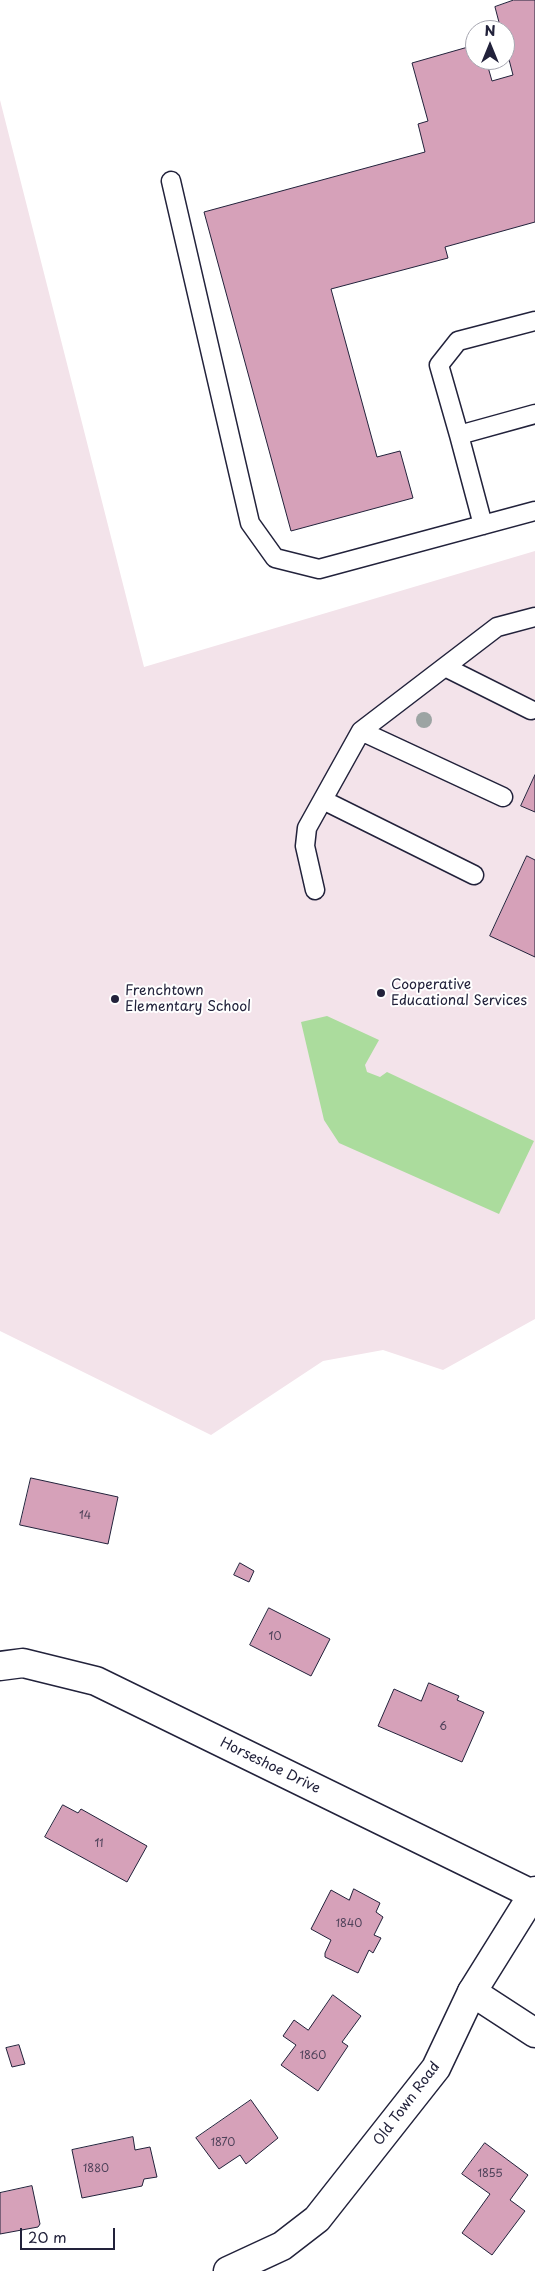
<!DOCTYPE html>
<style>
body{margin:0}
#map{position:relative;width:535px;height:2271px;overflow:hidden;background:#fff;font-family:"Playpen Sans",sans-serif}
canvas{display:block}
.north{position:absolute;left:465px;top:20px;width:50px;height:50px;box-sizing:border-box;background:#fff;border:1px solid #a7a7b1;border-radius:50%;rotate:0deg;font-size:14px;font-weight:700;line-height:20px;text-align:center;color:#22223b}
.north::after{content:'';display:block;margin:auto;width:18px;height:22px;background:#22223b;clip-path:polygon(50% 0,100% 100%,50% 72%,0 100%)}
.scale{position:absolute;left:20px;top:2228px;width:95px;height:22px;box-sizing:border-box;border:2px solid #22223b;border-top:0;padding-left:6px;font-size:15px;line-height:18px;white-space:nowrap;color:#22223b;-webkit-text-stroke:4px #fff;paint-order:stroke}
</style>
<div id="map">
<canvas width="535" height="2271"></canvas>
<div class="north">N</div>
<div class="scale">20 m</div>
</div>
<script>
const context = document.querySelector('canvas').getContext('2d');
context.lineJoin = 'round';
function fill(path, color) {
  context.fillStyle = color;
  context.fill(path, 'evenodd');
}
function strokePath(path, color, width, dash) {
  context.strokeStyle = color;
  context.lineWidth = width;
  context.lineCap = dash ? 'butt' : 'round';
  context.setLineDash(dash || []);
  context.stroke(path);
}
function write(font, color, halo, rows, align = 'center') {
  context.font = font + ' "Playpen Sans",sans-serif';
  context.lineWidth = 4;
  context.setLineDash([]);
  context.textBaseline = 'middle';
  context.strokeStyle = halo;
  context.fillStyle = color;
  for (const [text, x, y, turn = 0] of rows) {
    context.save();
    context.translate(x, y);
    context.rotate((+turn || 0) * Math.PI / 180);
    context.textAlign = isNaN(turn) ? turn : align;
    if (halo) context.strokeText(text, 0, 0);
    context.fillText(text, 0, 0);
    context.restore();
  }
}
const built = new Path2D(`
 M 0,100 L 144,667 L 535,551 L 535,1319 L 443,1370 L 383,1350 L 323,1361 L 211,1435 L 0,1331 Z`);
const green = new Path2D(`
 M 327,1016 L 379,1040 L 365,1065 L 367,1072 L 380,1077 L 387,1072 L 534,1141 L 499,1214 L 339,1143 L 324,1120 L 301,1022 Z`);
const building = new Path2D(`
 M 514,0 L 535,0 L 535,222 L 445,247 L 448,258 L 331,289 L 377,457 L 400,451 L 413,498 L 291,531 L 204,212 L 425,152 L 418,124 L 428,121 L 412,63 L 475,45 L 475,60 L 486,60 L 492,81 L 513,75 L 505,44 L 505,30 L 501,30 L 495,7 Z
 M 535,775 L 535,812 L 521,806 Z
 M 527,856 L 535,860 L 535,957 L 490,936 Z
 M 31,1478 L 118,1497 L 108,1544 L 20,1525 Z
 M 240,1563 L 254,1571 L 249,1582 L 234,1575 Z
 M 269,1608 L 330,1639 L 311,1676 L 250,1645 Z
 M 429,1683 L 459,1696 L 457,1700 L 484,1712 L 462,1762 L 378,1726 L 394,1689 L 421,1701 Z
 M 63,1805 L 78,1813 L 81,1809 L 147,1846 L 127,1882 L 45,1837 Z
 M 354,1889 L 380,1903 L 376,1912 L 383,1917 L 374,1935 L 381,1938 L 373,1953 L 369,1950 L 358,1973 L 325,1957 L 325,1953 L 331,1940 L 311,1929 L 331,1890 L 349,1900 Z
 M 333,1995 L 361,2016 L 342,2042 L 348,2046 L 318,2091 L 281,2065 L 296,2045 L 283,2036 L 294,2020 L 308,2030 Z
 M 19,2045 L 25,2064 L 12,2067 L 6,2048 Z
 M 251,2100 L 278,2138 L 246,2164 L 240,2155 L 219,2169 L 196,2138 Z
 M 133,2137 L 135,2150 L 150,2147 L 157,2177 L 144,2179 L 142,2186 L 82,2198 L 72,2150 Z
 M 485,2143 L 528,2175 L 510,2200 L 525,2211 L 492,2255 L 462,2233 L 490,2194 L 462,2174 Z
 M 32,2186 L 40,2224 L 38,2227 L 0,2234 L 0,2193 Z`);
const service = new Path2D(`
 M 171,181 L 250,523 L 275,558 L 319,569 L 535,511
 M 459,435 L 439,365 L 458,341 L 535,321
 M 483,525 L 459,435 L 535,414
 M 445,667 L 531,710
 M 361,731 L 503,797
 M 323,800 L 474,875
 M 315,890 L 305,846 L 307,828 L 361,731 L 497,627 L 535,617`);
const minor = new Path2D(`
 M 0,1666 L 23,1663 L 96,1681 L 532,1894
 M 472,1992 L 535,2033`);
const secondary = new Path2D(`
 M 228,2271 L 282,2246 L 317,2219 L 436,2068 L 472,1992 L 535,1891`);
const trees = [
 [424,720]
];
const markers = [
 [381,993,5,"#22223b"],
 [115,999,5,"#22223b"]
];
const numberNames = [
 ["14",85,1516],
 ["10",275,1637],
 ["6",443,1727],
 ["11",99,1844],
 ["1840",349,1924],
 ["1860",313,2056],
 ["1870",223,2143],
 ["1880",96,2169],
 ["1855",490,2174]
];
const poiNames = [
 ["Cooperative",391,985],
 ["Educational Services",391,1001],
 ["Frenchtown",125,991],
 ["Elementary School",125,1007]
];
const streetNames = [
 ["Horseshoe Drive",270,1766,26],
 ["Old Town Road",407,2104,-53]
];
fill(built, '#f3e3ea');
fill(green, '#abdc9d');
fill(building, '#d6a1b9');
strokePath(building, '#22223b', 1);
strokePath(service, '#22223b', 21);
strokePath(minor, '#22223b', 31);
strokePath(secondary, '#22223b', 31);
strokePath(service, '#fff', 18);
strokePath(minor, '#fff', 28);
strokePath(secondary, '#fff', 28);
context.fillStyle = '#9ca4a3';
for (const [x, y] of trees) {
  context.beginPath();
  context.arc(x, y, 8, 0, 2 * Math.PI);
  context.fill();
}
for (const [x, y, r, color] of markers) {
  const dot = new Path2D();
  dot.arc(x, y, r, 0, 2 * Math.PI);
  context.fillStyle = color;
  context.fill(dot);
  strokePath(dot, '#fff', 2);
}
write('11px', '#4f425a', null, numberNames);
write('14px', '#22223b', '#fff', poiNames, 'left');
write('14px', '#22223b', '#fff', streetNames);
</script>
